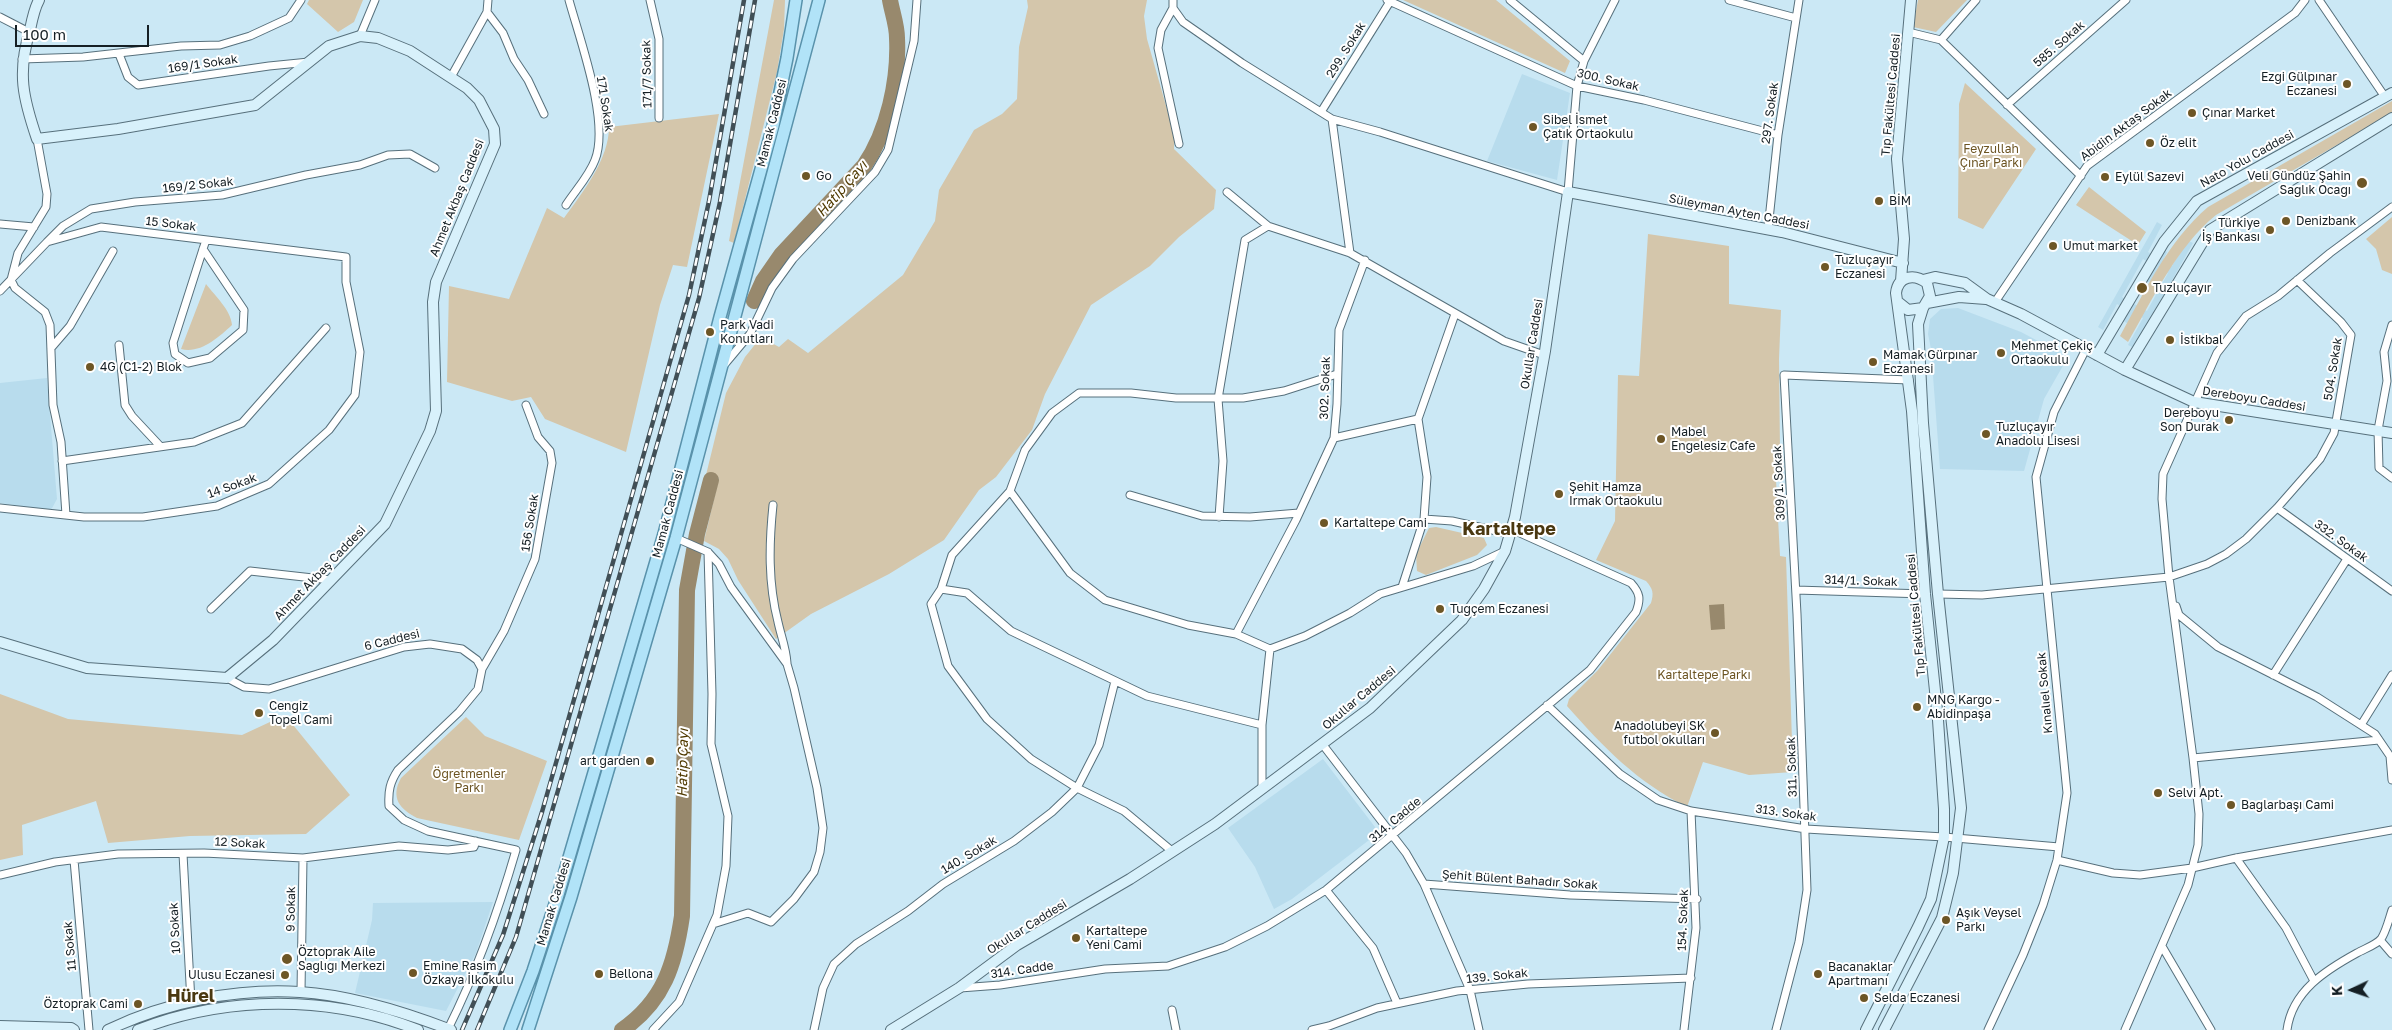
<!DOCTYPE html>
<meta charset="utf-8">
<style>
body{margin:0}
#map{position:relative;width:2392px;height:1030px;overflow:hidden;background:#cbe8f5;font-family:"Golos Text",sans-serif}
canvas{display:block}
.north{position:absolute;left:2327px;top:965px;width:50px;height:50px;-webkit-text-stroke:4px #fff;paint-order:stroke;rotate:267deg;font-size:14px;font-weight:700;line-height:20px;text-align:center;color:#151f24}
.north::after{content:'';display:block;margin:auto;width:18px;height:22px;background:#151f24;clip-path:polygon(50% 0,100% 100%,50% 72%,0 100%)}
.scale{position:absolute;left:15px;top:25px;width:134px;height:22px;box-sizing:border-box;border:2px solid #151f24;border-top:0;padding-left:6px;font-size:15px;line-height:18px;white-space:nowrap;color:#151f24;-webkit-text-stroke:4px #fff;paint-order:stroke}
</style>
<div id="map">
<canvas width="2392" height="1030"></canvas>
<div class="north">K</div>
<div class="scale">100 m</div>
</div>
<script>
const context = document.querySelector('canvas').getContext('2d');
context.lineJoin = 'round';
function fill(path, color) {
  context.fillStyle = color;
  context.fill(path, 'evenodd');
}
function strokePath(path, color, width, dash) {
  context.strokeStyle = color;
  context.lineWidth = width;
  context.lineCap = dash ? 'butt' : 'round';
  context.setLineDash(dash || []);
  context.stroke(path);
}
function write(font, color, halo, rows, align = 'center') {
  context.font = font + ' "Golos Text",sans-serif';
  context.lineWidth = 4;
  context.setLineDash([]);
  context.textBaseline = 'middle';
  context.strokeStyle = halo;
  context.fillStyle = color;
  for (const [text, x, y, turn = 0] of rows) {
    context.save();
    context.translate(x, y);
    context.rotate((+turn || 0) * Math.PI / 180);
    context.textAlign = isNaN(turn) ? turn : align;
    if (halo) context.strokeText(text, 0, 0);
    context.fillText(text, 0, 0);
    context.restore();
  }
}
const built = new Path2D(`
 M 1522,74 L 1570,93 L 1557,180 L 1487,161 Z
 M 2157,222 L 2162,225 L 2148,252 L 2155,256 L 2160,248 L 2167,252 L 2163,261 L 2172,266 L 2187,240 L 2193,243 L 2134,348 L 2128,345 L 2143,318 L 2134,314 L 2128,324 L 2121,319 L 2126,309 L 2117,304 L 2103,330 L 2098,327 ZM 2143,259 L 2151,264 L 2146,282 L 2152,282 L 2168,273 L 2147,311 L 2122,297 Z
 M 1958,308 L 2021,332 L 2068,357 L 2044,399 L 2024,471 L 1940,469 L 1931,349 L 1928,334 L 1930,319 L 1941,309 Z
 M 47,378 L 57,499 L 51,510 L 0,503 L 0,383 Z
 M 1323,759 L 1375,827 L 1377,834 L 1292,899 L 1274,909 L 1255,867 L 1228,828 Z
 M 493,902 L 476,953 L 446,1011 L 355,993 L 372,920 L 373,903 Z`);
const green = new Path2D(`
 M 309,0 L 363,0 L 354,22 L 338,32 L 307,4 Z
 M 774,0 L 785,0 L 784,29 L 777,72 L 734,243 L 729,241 Z
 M 1027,0 L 1147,0 L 1144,16 L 1147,39 L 1174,134 L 1174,149 L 1216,190 L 1214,209 L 1179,237 L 1150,266 L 1091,305 L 1045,394 L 1032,430 L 996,477 L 979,490 L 944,540 L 889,574 L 811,614 L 776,639 L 738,580 L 728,559 L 719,549 L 704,541 L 719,478 L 706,475 L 726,393 L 745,357 L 761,337 L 779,347 L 788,339 L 808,353 L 903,275 L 935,221 L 939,190 L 974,130 L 1002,114 L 1017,99 L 1019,47 L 1028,7 Z
 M 1403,0 L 1496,0 L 1570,61 L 1565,73 Z
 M 1918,0 L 1967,0 L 1936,32 L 1913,27 Z
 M 1965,83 L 2036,149 L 1983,229 L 1958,218 L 1959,104 Z
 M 2392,101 L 2392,113 L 2216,215 C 2176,248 2154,297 2128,342 L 2120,336 C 2145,291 2168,241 2208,207 Z
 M 719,114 L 687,267 L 673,265 L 660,305 L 626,452 L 545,419 L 531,397 L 512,401 L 447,382 L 449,286 L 509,299 L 547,208 L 564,218 C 583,192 609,159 609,127 Z
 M 2089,187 L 2146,232 L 2138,245 L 2076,205 Z
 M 2392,217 L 2392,274 L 2382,270 L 2376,249 L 2366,239 Z
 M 1648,234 L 1729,246 L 1729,304 L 1781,310 L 1779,359 L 1780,452 L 1776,454 L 1775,461 L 1780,556 L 1786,557 L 1793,772 L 1749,775 L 1703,762 L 1687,807 C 1637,782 1604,748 1567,706 L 1569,699 L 1598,670 L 1651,603 C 1654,593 1653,589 1646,581 L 1596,560 L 1615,521 L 1618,375 L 1639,376 Z
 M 206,284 C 215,296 231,310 232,325 C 218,338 200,354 181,349 Z
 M 1436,527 L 1484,538 L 1487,545 L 1477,555 L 1426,575 L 1417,571 L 1416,554 L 1429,528 Z
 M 0,694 L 68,719 L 242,735 L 285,715 L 350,795 L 306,834 L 190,836 L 108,843 L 96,801 L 22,825 L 23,855 L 0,860 Z
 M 466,717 L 485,736 L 547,761 L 519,840 L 417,818 C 400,809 390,798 401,778 Z`);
const water = new Path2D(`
 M 1724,604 L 1725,629 L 1711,630 L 1709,605 Z`);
const river = new Path2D(`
 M 754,301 L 763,281 L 781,255 L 864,166 C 888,131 899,80 897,38 C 897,25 892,12 890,0
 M 622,1030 C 664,1001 675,964 682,916 L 687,590 L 697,534 L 711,480`);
const street = new Path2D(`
 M 650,0 L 659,39 L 659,118
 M 1173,0 L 1173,8 L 1183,22 L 1242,63 L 1332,119 L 1380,132 L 1568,192 L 1577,86 L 1584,61 L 1615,0
 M 1387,0 L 1577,86 L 1644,100 L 1778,135
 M 1510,0 L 1584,61
 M 1729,0 L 1796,18
 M 2319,0 L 2385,97
 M 1173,8 L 1161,30 L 1158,48 L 1179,144
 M 487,12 L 503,33 L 514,59 L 528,80 L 544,114
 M 0,17 L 29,32
 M 1908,32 L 1941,40 L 1976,0
 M 360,36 L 375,0
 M 1941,40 L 2081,176
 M 119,54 L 128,77 L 138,85 L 269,66 L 309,62
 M 22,59 L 83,57 L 181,46 L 220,45 L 250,36 L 289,18 L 301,0
 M 451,77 L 487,12 L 488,0
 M 2007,105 L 2126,0
 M 1321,112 L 1391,0
 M 1332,119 L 1350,253
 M 37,139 L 47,194 L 46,207 L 18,253 L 11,280 L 15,288 L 45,312 L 50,325 L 53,405 L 61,442 L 66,515
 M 1227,192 L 1268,226 L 1350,253 L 1504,341 L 1544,355
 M 566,205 C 575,191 589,176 595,160 C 610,122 580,40 569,0
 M 0,224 L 34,227
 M 1768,229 L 1778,135 L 1799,0
 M 47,242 L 63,226 L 91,209 L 135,202 L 222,195 L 306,175 L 360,165 L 388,155 L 410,154 L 435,168
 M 203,249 L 244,310 L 243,330 L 210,358 L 188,363 L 175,354 L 173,343 L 203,249 L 206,240
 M 0,291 L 47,242 L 101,227 L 346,257 L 346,282 L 360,352 L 355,395 L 329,430 L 269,484 L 217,506 L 143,517 L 84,517 L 0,508
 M 1995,302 L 2087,166 L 2295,13 L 2305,0
 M 2392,325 L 2384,352 L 2387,381 L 2378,430 L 2379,468 L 2392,478
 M 119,345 L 125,405 L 132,416 L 160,446
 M 51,348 L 70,326 L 113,251
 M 724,365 L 750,334 L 772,288 L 793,259 L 875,172 L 888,150 L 914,41 L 917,0
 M 1334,438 L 1418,419
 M 62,461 L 194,442 L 242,423 L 326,328
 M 1010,491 L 1070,573 L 1105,600 L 1188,625 L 1236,634 L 1270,649 L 1305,636 L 1350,613 L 1380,594 L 1473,566 L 1505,551
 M 1130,495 L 1202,516 L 1250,517 L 1299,513
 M 773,505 C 769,544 768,583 778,622 C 781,636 786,648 787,663
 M 2277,508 L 2392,591
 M 1219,517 L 1223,461 L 1218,399 L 1245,240 L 1268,226
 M 1424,519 L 1452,521 L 1510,534
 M 676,538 L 708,552 L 719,564 L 731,587 L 787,664 L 794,688 L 817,788 L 823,828 L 820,852 L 814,872 L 794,899 L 771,922 L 748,913 L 713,924
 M 1402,587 L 1424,519 L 1427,477 L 1418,419 L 1455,314
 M 941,589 L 952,555 L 1010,491 L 1025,450 L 1052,413 L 1079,393 L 1131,393 L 1176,398 L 1243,398 L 1284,391 L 1337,374
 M 1796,590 L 1925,594
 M 1938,594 L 1982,595 L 2169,577 L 2207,564 L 2226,554 L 2246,539 L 2277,508 L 2320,459 L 2334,433 L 2351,335 L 2341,322 L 2297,280
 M 2176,606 L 2179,615 L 2218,647 L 2317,697 L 2375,734 L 2390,756 L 2392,780
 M 211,609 L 250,571 L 331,580
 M 1236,634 L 1296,520 L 1334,438 L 1337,404 L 1339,330 L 1365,260
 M 482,669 L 504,631 L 535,559 L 552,463 L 550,451 L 538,437 L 526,405
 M 2273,675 L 2347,559
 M 227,678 L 244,687 L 269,689 L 404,647 L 430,644 L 462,649 L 477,660 L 482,669 L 478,689 L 459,712 L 398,770 C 390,782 388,791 389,806 L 404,820 L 428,831 L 516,850 C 498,912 477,971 448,1029
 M 1547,705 L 1620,774 L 1658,800 L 1691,811 L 1806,829 L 1944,837 L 2059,847
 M 2361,725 L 2392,675
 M 1323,745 L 1406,853 L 1424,884 L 1570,895 L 1697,899
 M 2193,758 L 2379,740
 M 1262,789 L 1262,725 L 1270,649
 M 1173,852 L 1124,811 L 1077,788 L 1031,759 L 987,719 L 948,666 L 931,604 L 941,589 L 967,593 L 1011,631 L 1147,696 L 1262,725
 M 183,854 L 191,1002
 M 2236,858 L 2286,928 L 2314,981
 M 74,860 L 89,1030
 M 2057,860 L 2113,873 L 2140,875 L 2192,868 L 2236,858 L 2392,830
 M 0,875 L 55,862 L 118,854 L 204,853 L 303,858 L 399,846 L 448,850 L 474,847 L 476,841
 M 1424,884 L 1470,990 L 1479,1030
 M 1326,890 L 1373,948 L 1397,1003
 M 2380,940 L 2392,954
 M 2163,948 L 2211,1030
 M 960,988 L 1000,985 L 1105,969 L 1168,966 L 1225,947 L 1267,926 L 1326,890 L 1590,670 L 1636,612 C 1641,599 1640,593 1631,583 L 1511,529
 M 301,992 L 303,858
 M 1172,1010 L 1176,1030
 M 653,1030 L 679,1002 L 713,924 L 717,915 L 726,866 L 728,816 L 711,744 L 712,694 L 708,552
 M 814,1030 L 823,988 L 834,964 L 856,944 L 908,911 L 943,884 L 1014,841 L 1052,812 L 1077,788 L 1099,745 L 1115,681
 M 1312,1030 L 1329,1026 L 1377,1008 L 1457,991 L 1528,984 L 1691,978
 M 1684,1030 L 1696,928 L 1691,811
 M 1776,1030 L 1799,942 L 1807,890 L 1797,614 L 1784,375 L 1909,380
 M 1988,1030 L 2023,955 L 2043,905 L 2057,860 L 2067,793 L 2036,477 L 2054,412 L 2086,349
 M 2125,1030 L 2188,885 L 2198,845 L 2199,814 L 2193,758 L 2169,577 L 2162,499 L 2163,474 L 2217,353 L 2246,316 L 2278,296 L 2330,253 L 2392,207
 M 2287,1030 C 2292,991 2326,970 2357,953 C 2364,949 2376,945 2381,939 C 2386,932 2389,919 2392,910`);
const secondary = new Path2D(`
 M 1923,280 L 1935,277 L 1965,283 L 1987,299 L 2021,314 L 2125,370 L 2194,402 L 2392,433
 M 1901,281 L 1904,239 L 1897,159 L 1911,0
 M 1927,303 L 1959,297 L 1986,299
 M 2097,355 L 2164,242 L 2197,201 L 2392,93
 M 2125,370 L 2210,230 L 2392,118
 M 0,642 L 87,668 L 227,678 L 273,640 L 385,524 L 430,431 L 436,411 L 433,302 L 436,282 L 495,144 L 494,129 L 479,100 L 467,88 L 410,51 L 378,38 L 360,36 L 329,46 L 255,105 L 118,129 L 37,139 C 23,98 17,73 30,30 C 32,20 34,9 39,0
 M 0,1026 L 71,1028 L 74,1030
 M 108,1030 C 166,1002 236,988 300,992 C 351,995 404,1012 451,1030
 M 138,1030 C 226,995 331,995 418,1030
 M 891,1030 L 959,988 L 1017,945 L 1130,879 L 1215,824 L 1370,708 L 1462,620 L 1484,589 L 1505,551 L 1515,517 L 1545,351 L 1568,192 L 1782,232 L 1903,263
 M 1866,1030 L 1918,927 L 1931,899 L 1944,837 L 1944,809 L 1938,720 L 1925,594 L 1912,411 L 1896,293 C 1898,276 1914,273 1927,283 L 1930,296 L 1923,308 L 1908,310 L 1898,302
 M 1884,1030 L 1942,918 L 1953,873 L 1961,808 L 1938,594 L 1923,423 L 1918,324 L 1923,308`);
const primary = new Path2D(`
 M 510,1030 L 533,971 L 558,895 L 664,534 L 720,317 L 773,126 L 787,58 L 796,0
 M 528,1030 L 571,897 L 676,538 L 819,0`);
const rail = new Path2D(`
 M 462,1030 L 503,935 L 542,812 L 689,295 L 709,201 L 744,0
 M 477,1030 L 516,937 L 699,298 L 720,202 L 755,0`);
const markers = [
 [2347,84,5,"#6d5626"],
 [2192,113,5,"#6d5626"],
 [1533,127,5,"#6d5626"],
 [2150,143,5,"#6d5626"],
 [806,176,5,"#6d5626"],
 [2105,177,5,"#6d5626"],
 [2362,183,6,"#6d5626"],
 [1879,201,5,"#6d5626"],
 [2286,221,5,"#6d5626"],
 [2270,230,5,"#6d5626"],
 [2053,246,5,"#6d5626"],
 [1825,267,5,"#6d5626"],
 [2142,288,6,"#6d5626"],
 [710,332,5,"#6d5626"],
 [2170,340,5,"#6d5626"],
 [2001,353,5,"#6d5626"],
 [1873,362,5,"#6d5626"],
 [90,367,5,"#6d5626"],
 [2229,420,5,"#6d5626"],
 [1986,434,5,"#6d5626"],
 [1661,439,5,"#6d5626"],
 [1559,494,5,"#6d5626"],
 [1324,523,5,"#6d5626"],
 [1440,609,5,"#6d5626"],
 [1917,707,5,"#6d5626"],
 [259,713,5,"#6d5626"],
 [1715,733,5,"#6d5626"],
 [650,761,5,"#6d5626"],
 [2158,793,5,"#6d5626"],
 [2231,805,5,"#6d5626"],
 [1946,920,5,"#6d5626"],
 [1076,938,5,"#6d5626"],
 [287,959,6,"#6d5626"],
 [413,973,5,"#6d5626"],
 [599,974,5,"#6d5626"],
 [1818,974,5,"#6d5626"],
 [285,975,5,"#6d5626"],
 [1864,998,5,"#6d5626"],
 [138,1004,5,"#6d5626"]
];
const streetNames = [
 ["585. Sokak",2059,44,-41],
 ["299. Sokak",1346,50,-58],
 ["169/1 Sokak",203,64,-8],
 ["171/7 Sokak",647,74,-91],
 ["300. Sokak",1608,80,13],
 ["Tıp Fakültesi Caddesi",1891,95,-85],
 ["171 Sokak",605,104,81],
 ["297. Sokak",1770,113,-82],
 ["Mamak Caddesi",772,123,-76],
 ["Abidin Aktaş Sokak",2126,125,-37],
 ["Nato Yolu Caddesi",2247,159,-29],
 ["169/2 Sokak",198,185,-6],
 ["Ahmet Akbaş Caddesi",457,198,-68],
 ["Süleyman Ayten Caddesi",1739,212,11],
 ["15 Sokak",171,224,7],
 ["Okullar Caddesi",1532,344,-81],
 ["504. Sokak",2333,369,-81],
 ["302. Sokak",1325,388,-88],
 ["Dereboyu Caddesi",2254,399,9],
 ["309/1. Sokak",1779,483,-93],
 ["14 Sokak",232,486,-20],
 ["Mamak Caddesi",668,514,-75],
 ["156 Sokak",530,523,-81],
 ["332. Sokak",2341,541,36],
 ["Ahmet Akbaş Caddesi",320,573,-46],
 ["314/1. Sokak",1861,581,2],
 ["Tıp Fakültesi Caddesi",1916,615,-95],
 ["6 Caddesi",392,640,-14],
 ["Kınalıel Sokak",2045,693,-95],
 ["Okullar Caddesi",1359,698,-40],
 ["311. Sokak",1792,767,-92],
 ["313. Sokak",1786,813,8],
 ["314. Cadde",1395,820,-40],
 ["12 Sokak",240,843,3],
 ["140. Sokak",969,855,-31],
 ["Şehit Bülent Bahadır Sokak",1520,880,4],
 ["Mamak Caddesi",554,902,-73],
 ["9 Sokak",291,909,-89],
 ["154. Sokak",1683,920,-88],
 ["Okullar Caddesi",1027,927,-32],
 ["10 Sokak",175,928,-93],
 ["11 Sokak",70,946,-95],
 ["314. Cadde",1022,970,-8],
 ["139. Sokak",1497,976,-6]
];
const poiNames = [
 ["Ezgi Gülpınar",2337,77,"right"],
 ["Eczanesi",2337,91,"right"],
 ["Çınar Market",2202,113],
 ["Sibel İsmet",1543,120],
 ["Çatık Ortaokulu",1543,134],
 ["Öz elit",2160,143],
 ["Go",816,176],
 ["Veli Gündüz Şahin",2351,176,"right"],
 ["Sağlık Ocağı",2351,190,"right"],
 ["Eylül Sazevi",2115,177],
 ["BİM",1889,201],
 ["Denizbank",2296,221],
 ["Türkiye",2260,223,"right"],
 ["İş Bankası",2260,237,"right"],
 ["Umut market",2063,246],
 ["Tuzluçayır",1835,260],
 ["Eczanesi",1835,274],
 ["Tuzluçayır",2153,288],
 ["Park Vadi",720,325],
 ["Konutları",720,339],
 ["İstikbal",2180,340],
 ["Mehmet Çekiç",2011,346],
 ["Ortaokulu",2011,360],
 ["Mamak Gürpınar",1883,355],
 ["Eczanesi",1883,369],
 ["4G (C1-2) Blok",100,367],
 ["Dereboyu",2219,413,"right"],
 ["Son Durak",2219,427,"right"],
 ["Tuzluçayır",1996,427],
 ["Anadolu Lisesi",1996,441],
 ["Mabel",1671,432],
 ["Engelesiz Cafe",1671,446],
 ["Şehit Hamza",1569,487],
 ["Irmak Ortaokulu",1569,501],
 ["Kartaltepe Cami",1334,523],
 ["Tuğçem Eczanesi",1450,609],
 ["MNG Kargo -",1927,700],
 ["Abidinpaşa",1927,714],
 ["Cengiz",269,706],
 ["Topel Cami",269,720],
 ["Anadolubeyi SK",1705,726,"right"],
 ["futbol okulları",1705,740,"right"],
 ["art garden",640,761,"right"],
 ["Selvi Apt.",2168,793],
 ["Bağlarbaşı Cami",2241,805],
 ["Aşık Veysel",1956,913],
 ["Parkı",1956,927],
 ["Kartaltepe",1086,931],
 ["Yeni Cami",1086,945],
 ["Öztoprak Aile",298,952],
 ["Sağlığı Merkezi",298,966],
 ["Emine Rasim",423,966],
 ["Özkaya İlkokulu",423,980],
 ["Bacanaklar",1828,967],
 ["Apartmanı",1828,981],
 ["Bellona",609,974],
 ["Ulusu Eczanesi",275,975,"right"],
 ["Selda Eczanesi",1874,998],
 ["Öztoprak Cami",128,1004,"right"]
];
const parkNames = [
 ["Feyzullah",1991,149],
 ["Çınar Parkı",1991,163],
 ["Kartaltepe Parkı",1704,675],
 ["Öğretmenler",469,774],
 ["Parkı",469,788]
];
const waterNames = [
 ["Hatip Çayı",842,189,-49],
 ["Hatip Çayı",683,763,-89]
];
const districtNames = [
 ["Kartaltepe",1509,529],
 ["Hürel",191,996]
];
fill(built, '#b8dced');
fill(green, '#d4c6ab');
fill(water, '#98896d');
strokePath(river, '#98896d', 16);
strokePath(street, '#57707c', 9);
strokePath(secondary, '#57707c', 12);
strokePath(primary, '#5992ab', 14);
strokePath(street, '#fff', 7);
strokePath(secondary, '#d8f1fb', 10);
strokePath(primary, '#b1e3f8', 11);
strokePath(rail, '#414f56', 4.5);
strokePath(rail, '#fff', 2.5, [8]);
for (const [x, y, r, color] of markers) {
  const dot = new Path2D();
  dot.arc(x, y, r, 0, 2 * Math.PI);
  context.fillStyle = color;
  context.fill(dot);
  strokePath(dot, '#fff', 2);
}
write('12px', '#151f24', '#fff', streetNames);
write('12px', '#151f24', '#fff', poiNames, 'left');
write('12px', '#6c5422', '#fff', parkNames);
write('italic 14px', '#503a01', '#fff', waterNames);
write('bold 18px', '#4a3811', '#fff', districtNames);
</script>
